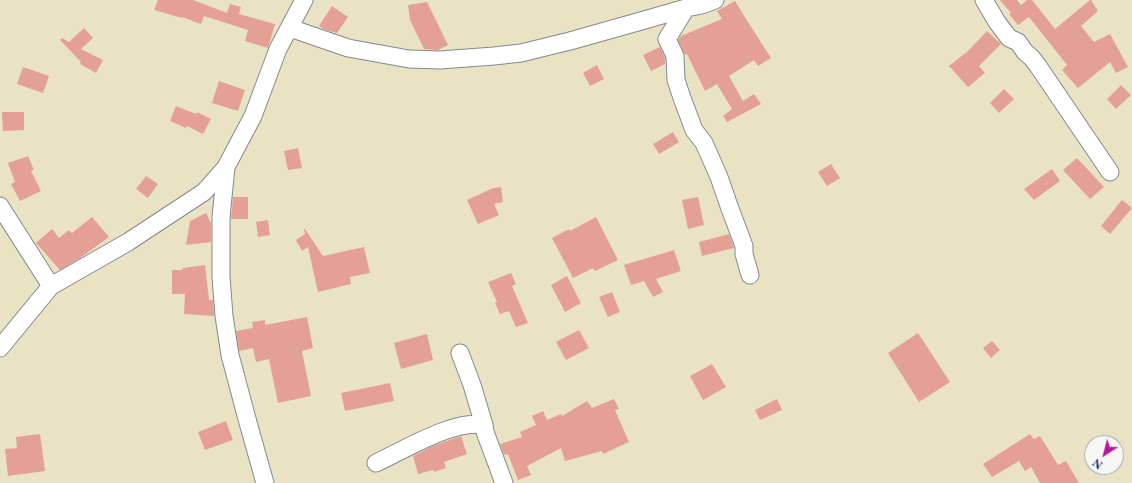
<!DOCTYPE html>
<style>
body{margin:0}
#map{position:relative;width:1132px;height:483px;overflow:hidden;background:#e9e3c3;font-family:"EB Garamond",serif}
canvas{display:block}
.north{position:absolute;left:1084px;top:435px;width:40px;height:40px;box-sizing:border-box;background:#f6f6f2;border:1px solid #9ea6b7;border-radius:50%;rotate:216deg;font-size:11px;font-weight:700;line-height:16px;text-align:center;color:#1b2f5e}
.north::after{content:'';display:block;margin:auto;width:14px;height:18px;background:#b5179e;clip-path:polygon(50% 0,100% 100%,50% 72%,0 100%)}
</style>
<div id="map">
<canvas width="1132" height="483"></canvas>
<div class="north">N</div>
</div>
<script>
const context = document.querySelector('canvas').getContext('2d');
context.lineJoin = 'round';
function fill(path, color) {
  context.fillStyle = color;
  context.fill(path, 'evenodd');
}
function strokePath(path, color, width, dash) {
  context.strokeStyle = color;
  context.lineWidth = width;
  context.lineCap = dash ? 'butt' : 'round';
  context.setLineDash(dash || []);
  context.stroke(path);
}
const building = new Path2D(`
 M 158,0 L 193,0 L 227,13 L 230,4 L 241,7 L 239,14 L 275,24 L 268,48 L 245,41 L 248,30 L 204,16 L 201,24 L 182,17 L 182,18 L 154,10 Z
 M 1000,0 L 1017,0 L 1021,5 L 1027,0 L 1032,0 L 1055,29 L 1090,0 L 1091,0 L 1098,11 L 1081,26 L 1094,42 L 1110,34 L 1128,67 L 1116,73 L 1110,62 L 1078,88 L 1062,70 L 1067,65 L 1029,17 L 1018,25 L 1009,14 L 1011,13 Z
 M 735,1 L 746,19 L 771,58 L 758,66 L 754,60 L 729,76 L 743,101 L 754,94 L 761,104 L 727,122 L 723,116 L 732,109 L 717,84 L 705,91 L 687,54 L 685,55 L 678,40 L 681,36 L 722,19 L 717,11 Z
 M 427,2 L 448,45 L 438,50 L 424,49 L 410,20 L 408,5 Z
 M 332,6 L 348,17 L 337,33 L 323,29 L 319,26 Z
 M 84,28 L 93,38 L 81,49 L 103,60 L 96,73 L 80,64 L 81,62 L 60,40 L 62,38 L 69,42 Z
 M 987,31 L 1001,44 L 979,66 L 985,73 L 968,87 L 949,66 L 968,51 Z
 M 660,47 L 665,58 L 665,64 L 651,71 L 643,55 Z
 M 597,65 L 604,79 L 590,86 L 583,73 Z
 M 23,67 L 49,76 L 43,93 L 17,84 Z
 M 219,81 L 245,90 L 238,111 L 212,103 Z
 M 1121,85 L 1131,95 L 1116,109 L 1107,99 Z
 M 1004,89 L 1014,99 L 999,113 L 990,103 Z
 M 176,106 L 196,114 L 197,112 L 211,119 L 203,134 L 187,126 L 186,128 L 170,121 Z
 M 2,112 L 24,112 L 24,130 L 3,131 Z
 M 673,132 L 679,142 L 659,154 L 653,144 Z
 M 298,148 L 302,168 L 288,170 L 284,151 Z
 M 28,156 L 34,170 L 31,171 L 41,191 L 20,201 L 11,184 L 15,182 L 8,163 Z
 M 1077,158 L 1104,187 L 1090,199 L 1063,170 Z
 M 831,164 L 840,178 L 827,186 L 818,172 Z
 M 1052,169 L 1060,181 L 1034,200 L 1024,189 Z
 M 146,176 L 158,184 L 148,198 L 136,189 Z
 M 501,187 L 503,202 L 494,204 L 499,215 L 478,224 L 467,200 L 493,188 Z
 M 233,197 L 248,197 L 248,219 L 231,219 Z
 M 698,197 L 704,225 L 688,229 L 682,200 Z
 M 1122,200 L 1132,208 L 1110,234 L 1101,226 Z
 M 206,213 L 211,223 L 211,242 L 186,245 L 190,221 Z
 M 92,217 L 109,237 L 80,258 L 60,270 L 36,243 L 52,229 L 59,238 L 69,230 L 72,233 Z
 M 596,217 L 618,260 L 595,271 L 593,268 L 573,278 L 552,238 L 569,229 L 570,231 Z
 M 268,220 L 270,235 L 258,237 L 256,222 Z
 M 304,229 L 305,229 L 323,256 L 364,247 L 370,273 L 350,277 L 351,284 L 318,292 L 308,247 L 302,251 L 296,240 L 305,234 Z
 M 729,234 L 734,248 L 702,256 L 699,242 Z
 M 674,250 L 681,271 L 656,279 L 663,292 L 653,297 L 644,281 L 631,285 L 624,265 Z
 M 205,265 L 209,300 L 213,300 L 214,316 L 184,314 L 185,294 L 172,294 L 172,270 L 182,270 L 183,268 Z
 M 511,273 L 516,284 L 512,286 L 528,323 L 516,327 L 509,311 L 500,314 L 495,303 L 497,302 L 488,282 Z
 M 567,276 L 581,303 L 565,312 L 551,285 Z
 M 612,292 L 620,312 L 608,317 L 599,297 Z
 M 307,317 L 313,348 L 302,351 L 311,396 L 278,403 L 269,359 L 256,362 L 253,348 L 239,351 L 236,331 L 253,328 L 252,322 L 265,320 L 265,325 Z
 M 579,330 L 589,348 L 566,360 L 556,342 Z
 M 918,333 L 950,382 L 919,402 L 888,353 Z
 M 427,334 L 433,360 L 401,369 L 394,343 Z
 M 992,341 L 1000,350 L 991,358 L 983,348 Z
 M 712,364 L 726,387 L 703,400 L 690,376 Z
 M 390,383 L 394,401 L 345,411 L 341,393 Z
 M 614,399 L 619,409 L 615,410 L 629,442 L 603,454 L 602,451 L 565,461 L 561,448 L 527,466 L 531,475 L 518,480 L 508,454 L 504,455 L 500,444 L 522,437 L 520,432 L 536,425 L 532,416 L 543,411 L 547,420 L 561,414 L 562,416 L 587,401 L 592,408 Z
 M 777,399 L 782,410 L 760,420 L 755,410 Z
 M 226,421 L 233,440 L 205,450 L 198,432 Z
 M 40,434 L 45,471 L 8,476 L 5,449 L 17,448 L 16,437 Z
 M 1030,434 L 1034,439 L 1040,436 L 1058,465 L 1066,461 L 1079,483 L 1040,483 L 1031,467 L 1025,471 L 1019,461 L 992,477 L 983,464 Z
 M 461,436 L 467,454 L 444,462 L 446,468 L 434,472 L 433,470 L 418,474 L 413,456 L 433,446 Z`);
const minor = new Path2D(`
 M 984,0 L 997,22 L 1009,38 L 1018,42 L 1025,52 L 1032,58 L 1038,66 L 1110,172
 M 686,8 L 667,39 L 675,56 L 676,80 L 682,98 L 694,130 L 704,143 L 719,177 L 729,206 L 744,246 L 744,254 L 750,275
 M 290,28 L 348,48 L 409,59 L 440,60 L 494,56 L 521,53 L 570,41 L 641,21 L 686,8 L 702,5 L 715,0
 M 226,167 L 221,217 L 221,277 L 224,316 L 230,355 L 247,419 L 265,483
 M 0,206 L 51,286
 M 0,348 L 51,286 L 128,242 L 204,192 L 226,167 L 253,116 L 278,49 L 304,0
 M 460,353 L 472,385 L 484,425 L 485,432 L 504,483
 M 376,463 C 404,450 454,419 484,425`);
fill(building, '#e5a096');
strokePath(minor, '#828990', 19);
strokePath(minor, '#fff', 17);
</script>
